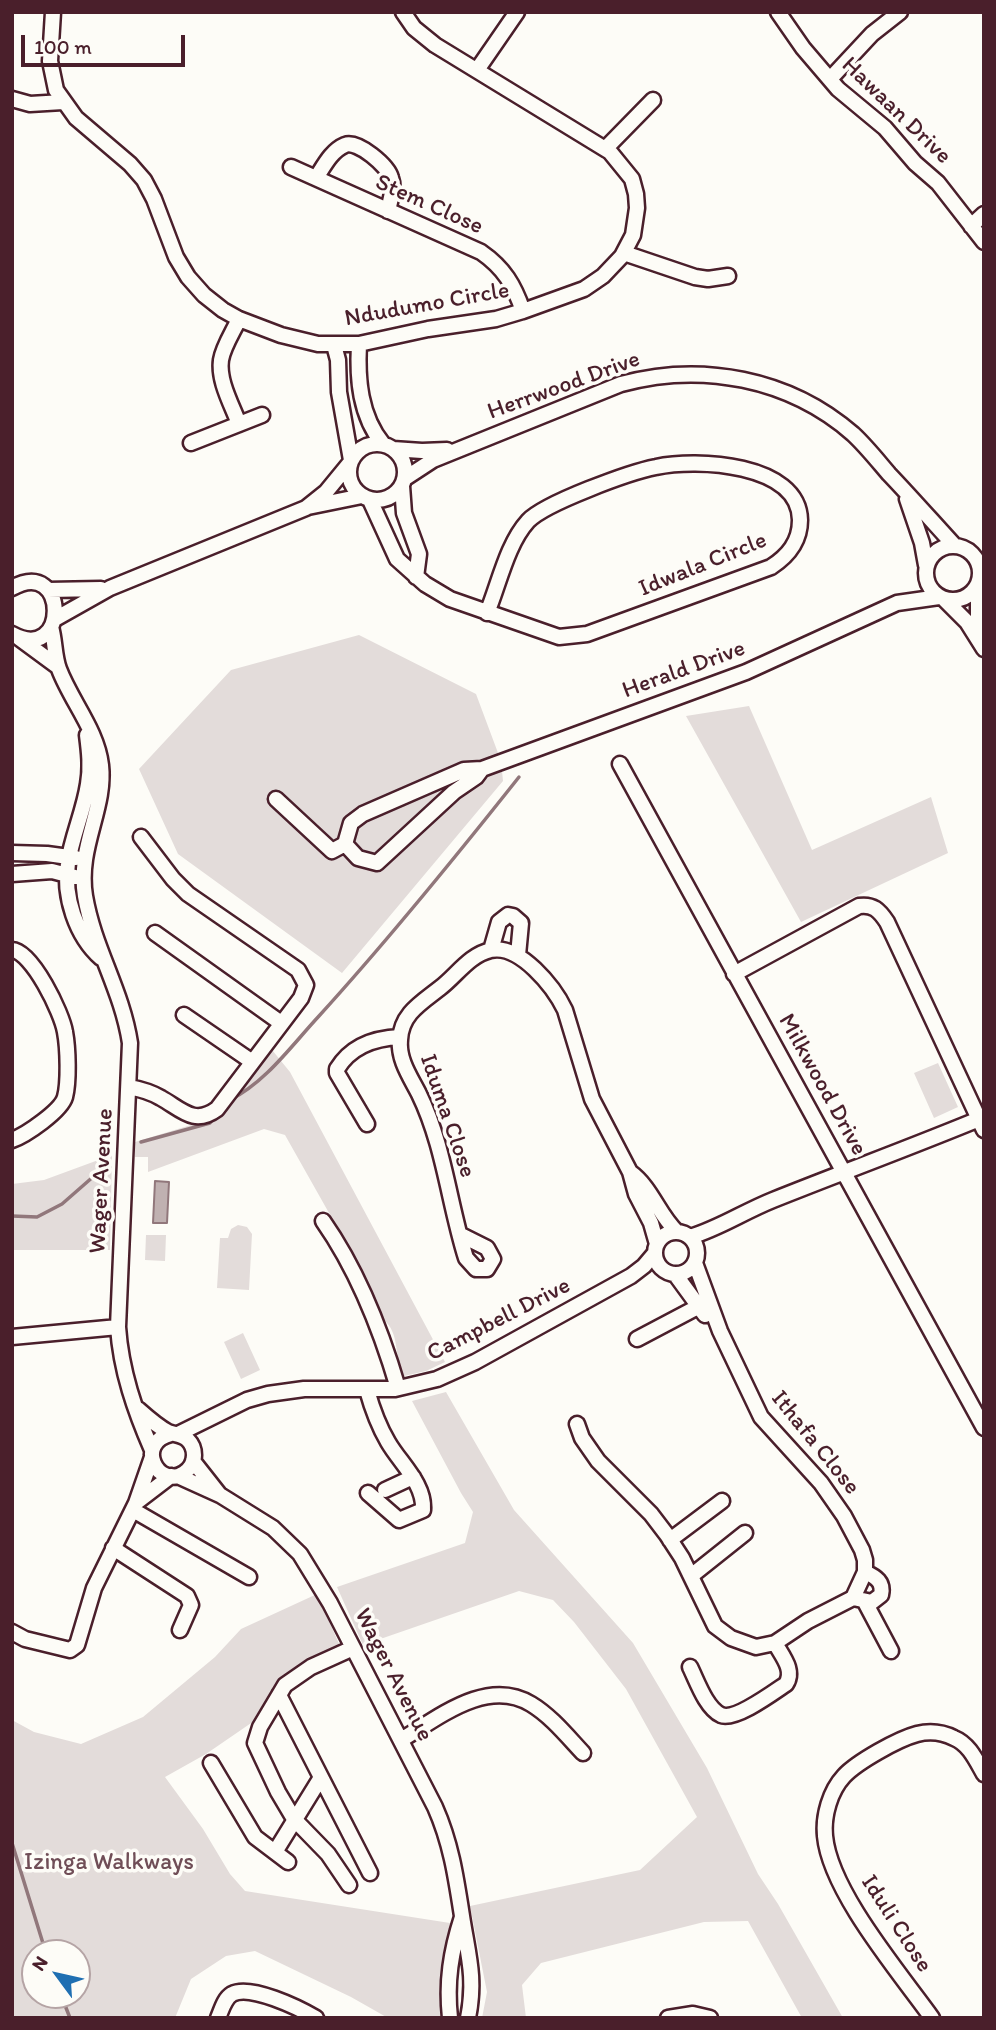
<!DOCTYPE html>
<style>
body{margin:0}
#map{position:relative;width:996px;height:2030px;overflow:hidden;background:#fdfcf7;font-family:Itim,sans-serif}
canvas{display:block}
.frame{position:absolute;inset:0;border:14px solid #4a1f2b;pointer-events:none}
.north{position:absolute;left:21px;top:1939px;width:70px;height:70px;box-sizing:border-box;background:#fdfcf7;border:2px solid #b5a4a5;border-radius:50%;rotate:303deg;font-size:19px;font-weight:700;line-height:28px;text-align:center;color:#4a1f2b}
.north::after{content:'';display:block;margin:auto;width:24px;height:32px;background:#1f6fb2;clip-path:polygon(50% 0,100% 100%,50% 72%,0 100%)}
.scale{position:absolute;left:21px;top:35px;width:164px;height:32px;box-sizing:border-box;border:4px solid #4a1f2b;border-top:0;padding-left:9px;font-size:21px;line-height:24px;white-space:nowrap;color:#4a1f2b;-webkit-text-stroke:5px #fdfcf7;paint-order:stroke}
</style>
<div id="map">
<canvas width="996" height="2030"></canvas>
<div class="frame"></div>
<div class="north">N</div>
<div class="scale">100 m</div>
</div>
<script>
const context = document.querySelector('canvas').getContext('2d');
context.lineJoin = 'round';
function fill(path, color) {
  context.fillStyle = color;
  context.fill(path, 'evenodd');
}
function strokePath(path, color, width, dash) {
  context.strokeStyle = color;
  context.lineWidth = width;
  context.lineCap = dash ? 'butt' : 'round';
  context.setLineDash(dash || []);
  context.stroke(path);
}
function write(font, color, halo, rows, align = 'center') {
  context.font = font + ' Itim,sans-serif';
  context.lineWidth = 7;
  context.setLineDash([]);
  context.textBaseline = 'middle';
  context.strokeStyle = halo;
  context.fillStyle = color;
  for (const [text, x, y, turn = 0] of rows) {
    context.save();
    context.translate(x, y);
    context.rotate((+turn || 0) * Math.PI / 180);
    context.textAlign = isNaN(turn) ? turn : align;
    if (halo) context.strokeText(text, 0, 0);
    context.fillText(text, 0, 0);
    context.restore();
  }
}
const green = new Path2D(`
 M 359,635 L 476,694 L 501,761 L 503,781 L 342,973 L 178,854 L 139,769 L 231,670 Z
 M 749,706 L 812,850 L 931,797 L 948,853 L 801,922 L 686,716 Z
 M 268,1045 L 290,1072 L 445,1362 L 426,1371 L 404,1376 C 393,1356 401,1334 383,1319 L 329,1213 L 285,1135 L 264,1129 L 148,1172 L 148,1157 L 135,1157 L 135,1142 L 201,1122 Z
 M 938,1063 L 958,1107 L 934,1118 L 914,1073 Z
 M 112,1155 L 110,1250 L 12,1250 L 12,1184 L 44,1180 Z
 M 238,1225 L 247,1227 L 252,1234 L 249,1290 L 217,1288 L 220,1238 L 228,1238 L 231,1229 Z
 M 146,1235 L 166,1235 L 165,1261 L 145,1260 Z
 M 243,1333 L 260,1370 L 241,1379 L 224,1342 Z
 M 446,1392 L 514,1510 L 633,1643 L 707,1768 L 758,1874 L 778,1904 L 843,2018 L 802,2018 L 748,1921 L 704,1922 L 541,1963 L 522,1985 L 526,2018 L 482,2018 L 487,1992 L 470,1906 L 640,1870 L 697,1817 L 626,1689 L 574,1622 L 553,1600 L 519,1591 L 363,1645 L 337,1587 L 465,1543 L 473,1512 L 461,1493 L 412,1401 Z
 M 317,1594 L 340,1646 L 290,1671 L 257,1719 L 206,1754 L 165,1777 L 203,1829 L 230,1874 L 245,1891 L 450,1923 L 442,1984 L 444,2018 L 388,2018 L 351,1997 L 255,1951 L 226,1956 L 191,1979 L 175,2018 L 12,2018 L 12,1720 L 34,1732 L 81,1744 L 143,1717 L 215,1657 L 241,1629 ZM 35,1953 L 77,1953 L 77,1995 L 35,1995 Z`);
const water = new Path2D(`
 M 155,1181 L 169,1182 L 167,1223 L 153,1223 Z`);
const stream = new Path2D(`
 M 230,1100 C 266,1082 292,1045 319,1016 C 389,939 454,859 519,777
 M 141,1142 L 210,1123 L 215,1117
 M 12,1216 L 37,1217 L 62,1204 L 110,1162
 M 12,1843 L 46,1953
 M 61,1995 L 70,2018`);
const street = new Path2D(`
 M 53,12 L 50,61 L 56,90 L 76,118 L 130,164 L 144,180 L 154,199 L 176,257 L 188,277 L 204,295 L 223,310 L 239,319 L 281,335 L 318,344 L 359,344 L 428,329 L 496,319 L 523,311 L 584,289 L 603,276 L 622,256 L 633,235 L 637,208 L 636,194 L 632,179 L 610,152 L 435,45 L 414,28 L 403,12
 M 778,12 L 803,48 L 838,89 L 885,128 L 915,163 L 938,183 L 984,242
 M 477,70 L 517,12
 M 830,79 L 872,34 L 900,12
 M 12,99 L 30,104 L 63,102
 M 605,149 L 653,100
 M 291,167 L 481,252 C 504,268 514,285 523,311
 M 316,178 C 324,166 331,151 345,145 C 358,140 388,166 391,178 C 395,189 390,200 388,211
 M 971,226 L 984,214
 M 624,253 L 695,277 L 708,279 L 728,276
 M 239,319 C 233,332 223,347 221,360 C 218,381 232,405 239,424
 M 359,344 C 357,379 360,416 383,444
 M 334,345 L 338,360 L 339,392 L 351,460
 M 191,443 L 262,415
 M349 472a28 28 0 1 1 56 0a28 28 0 1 1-56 0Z
 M 393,449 L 422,451 L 447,450
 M 404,479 L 433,460 L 621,384 C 701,362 789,378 853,434 C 866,446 877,460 889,474 C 911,497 932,521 954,545
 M 402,486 L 404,513 L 419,554 L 416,577
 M 907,499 L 922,543 L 926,565
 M 370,500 L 397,559 L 425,584 L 450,599 L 559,637 L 587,634 L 771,567 C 788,556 800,542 800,520 C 799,463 696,458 656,467 C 630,472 545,503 528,521 C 507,544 499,584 487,613
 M 308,507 L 362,496
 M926 573a27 27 0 1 1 54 0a27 27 0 1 1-54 0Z
 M 978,584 L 978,637
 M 12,588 C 69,556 69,665 12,634
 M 48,590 L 101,589
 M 945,600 L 967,622 L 984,649
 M 55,619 L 110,588 L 306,508 L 326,492 L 349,464
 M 51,627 C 55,640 54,656 59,669 C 71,701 97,730 101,765 C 106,809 77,847 85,896 C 94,949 122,990 130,1043 L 118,1327 C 121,1371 135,1411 152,1450
 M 19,638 L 57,666
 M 87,735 C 89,751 91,767 88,784 C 84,811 72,836 68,863 C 63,896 76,936 101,958
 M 620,764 L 984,1428
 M 482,769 L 476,777 L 454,792 L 377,863 L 358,858 L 345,844 L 351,823 L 363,814 L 464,770 L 482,769 L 746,672 L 897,603 L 939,597
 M 276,799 L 332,851 L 345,844
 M 12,853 L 47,854 L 76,858
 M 12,874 L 52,871 L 75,877
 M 155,933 L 281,1023
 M 12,950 C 32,951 62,1013 65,1032 C 68,1048 69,1082 65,1097 C 61,1111 26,1135 12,1140
 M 491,950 L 499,922 L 508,915 L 513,916 L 521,923 L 518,955
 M 734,974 L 859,906 C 873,904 879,910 887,922 L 984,1130
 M 184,1015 L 251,1061
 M 129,1087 C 140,1089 151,1092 161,1098 C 181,1109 194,1126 217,1109 L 301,998 L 306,985 L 298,970 L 188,894 L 173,879 L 141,837
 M 367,1124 L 337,1073 L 337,1069 C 351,1046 374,1038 400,1037
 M 630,1172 C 652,1188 658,1214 677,1232
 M 323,1221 C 358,1271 381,1330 398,1388
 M655 1253a21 21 0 1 1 42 0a21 21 0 1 1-42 0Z
 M 461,1235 L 487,1248 L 493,1259 L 487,1269 L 476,1269 L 466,1258 C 449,1204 444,1145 419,1094 C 411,1078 398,1060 400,1040 C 401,1014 421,1003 440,988 C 457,975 469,955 491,950 C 520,944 554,987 565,1010 L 592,1099 L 630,1172 L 636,1194 L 651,1223 L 657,1244
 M 690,1237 C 720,1228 743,1212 773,1200 C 843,1172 914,1146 984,1117
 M 675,1274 L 705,1315
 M 12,1337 L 118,1327
 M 637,1339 L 709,1301
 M 367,1390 C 372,1408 378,1425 388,1442 C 400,1463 425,1484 423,1510 L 399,1520 L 368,1493
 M 138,1409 C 147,1417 157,1426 168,1432 C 175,1435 182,1434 188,1440 C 192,1444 194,1449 194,1455 C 194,1462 190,1469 184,1473 C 158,1490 134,1443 171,1434
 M 577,1424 L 582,1438 L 598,1461 L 651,1514 L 667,1535 L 682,1558 L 715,1626 L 731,1638 L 756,1647 L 775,1643 L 808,1621 L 853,1598 L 865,1572 L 865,1560 L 862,1550 L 844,1516 L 821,1483 L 761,1417 L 720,1331 L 695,1263
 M 178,1434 L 247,1400 L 268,1394 L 304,1389 L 395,1389 L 437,1379 L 475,1362 L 631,1276 L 644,1266 L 655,1253
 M 193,1461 L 219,1494
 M 178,1476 L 220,1495 L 273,1528 L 300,1554 L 330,1603 L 435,1807 C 451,1843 456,1877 462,1916 C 468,1955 476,1978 468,2018
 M 385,1490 L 413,1477
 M 137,1502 L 171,1476
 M 133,1510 L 249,1577
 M 670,1540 L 722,1501
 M 113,1548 L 187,1596 L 191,1605 L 180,1630
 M 691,1576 L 745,1533
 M 853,1598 L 872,1602 L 881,1595 C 884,1582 876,1577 865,1572
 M 865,1602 L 891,1651
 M 12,1632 L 25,1639 L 70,1650 L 77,1645 L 94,1588 L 136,1503 L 152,1457
 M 690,1667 C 697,1681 706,1708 721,1715 C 735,1721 774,1692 786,1684 C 795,1670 782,1656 775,1643
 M 279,1695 L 370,1873
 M 401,1740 C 438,1718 487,1677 531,1704 C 551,1716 567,1736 583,1753
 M 211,1763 L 255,1837 L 288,1862
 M 275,1852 L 320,1779
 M 349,1885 L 328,1854 L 294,1819 L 278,1792 L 255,1743 L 260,1727 L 285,1685 L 311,1667 L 353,1648
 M 218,2018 C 222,2009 224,1999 232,1994 C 250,1984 299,2008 316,2018
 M 450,2018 C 446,1982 451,1951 462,1917
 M 668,2018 L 693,2014 L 710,2018
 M 932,2018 C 899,1972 830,1891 825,1836 C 823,1816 830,1791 844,1776 C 857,1762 898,1739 917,1734 C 929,1731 942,1732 954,1738 C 969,1744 976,1760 984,1774`);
const streetNames = [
 ["Hawaan Drive",896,111,44],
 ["Stem Close",429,205,24],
 ["Ndudumo Circle",427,305,-10],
 ["Herrwood Drive",564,386,-20],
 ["Idwala Circle",703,565,-22],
 ["Herald Drive",684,670,-20],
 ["Milkwood Drive",822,1085,61],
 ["Iduma Close",447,1116,71],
 ["Wager Avenue",102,1181,-87],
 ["Campbell Drive",499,1320,-27],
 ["Ithafa Close",815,1443,51],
 ["Wager Avenue",393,1675,63],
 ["Iduli Close",896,1924,57]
];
const parkNames = [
 ["Izinga Walkways",109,1863]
];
fill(green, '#e3dcda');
fill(water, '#c0b1b1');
strokePath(water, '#91777b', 2);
strokePath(stream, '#91777b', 3.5);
strokePath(street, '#4a1f2b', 19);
strokePath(street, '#fdfcf7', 14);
write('24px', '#4a1f2b', '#fdfcf7', streetNames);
write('24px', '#704e57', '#fdfcf7', parkNames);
</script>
